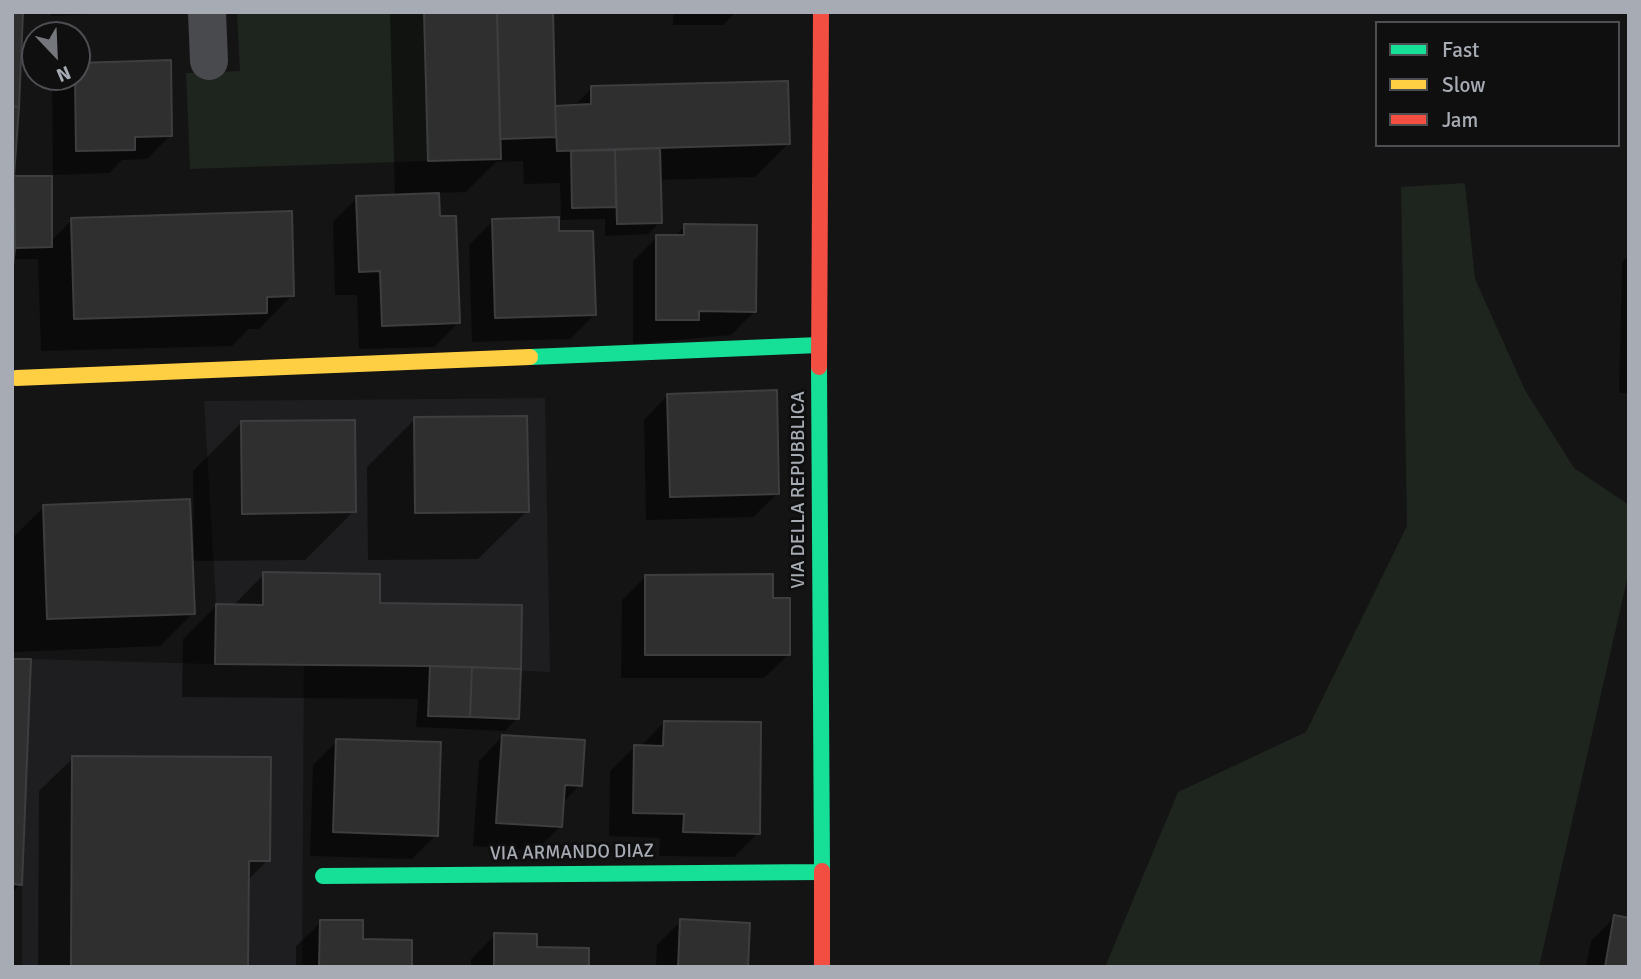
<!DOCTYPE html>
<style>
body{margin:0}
#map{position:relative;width:1641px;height:979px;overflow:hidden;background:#141414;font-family:Signika,sans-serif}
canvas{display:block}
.frame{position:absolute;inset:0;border:14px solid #a7acb4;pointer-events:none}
.legend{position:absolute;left:1375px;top:21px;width:245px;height:126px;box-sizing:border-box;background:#0f0f10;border:2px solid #4c4e52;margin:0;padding:9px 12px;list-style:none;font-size:21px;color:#a7acb4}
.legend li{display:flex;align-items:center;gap:14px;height:35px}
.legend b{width:35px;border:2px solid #4c4e52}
.north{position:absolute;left:21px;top:21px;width:70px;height:70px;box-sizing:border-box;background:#0f0f10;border:2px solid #4c4e52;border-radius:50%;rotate:157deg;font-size:19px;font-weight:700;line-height:28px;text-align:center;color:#a7acb4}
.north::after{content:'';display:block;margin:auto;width:24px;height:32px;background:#74777c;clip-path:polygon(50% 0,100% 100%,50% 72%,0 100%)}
</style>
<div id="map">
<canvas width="1641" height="979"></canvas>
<div class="frame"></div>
<ul class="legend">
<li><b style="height:9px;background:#16e098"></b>Fast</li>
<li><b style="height:9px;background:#ffcf43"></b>Slow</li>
<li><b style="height:9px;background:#f24e42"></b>Jam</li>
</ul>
<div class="north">N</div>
</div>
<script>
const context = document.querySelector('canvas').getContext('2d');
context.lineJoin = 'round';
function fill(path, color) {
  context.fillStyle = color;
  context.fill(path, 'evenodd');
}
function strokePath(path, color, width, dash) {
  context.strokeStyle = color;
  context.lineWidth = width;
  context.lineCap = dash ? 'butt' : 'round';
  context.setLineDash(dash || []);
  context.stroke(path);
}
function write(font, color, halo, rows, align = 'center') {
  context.font = font + ' Signika,sans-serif';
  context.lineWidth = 6;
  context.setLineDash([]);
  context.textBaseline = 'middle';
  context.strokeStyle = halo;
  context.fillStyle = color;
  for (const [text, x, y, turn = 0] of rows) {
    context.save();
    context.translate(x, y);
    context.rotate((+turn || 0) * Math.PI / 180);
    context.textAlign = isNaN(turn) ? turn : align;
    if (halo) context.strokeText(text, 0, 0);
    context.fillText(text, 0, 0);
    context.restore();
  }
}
const built = new Path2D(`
 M 545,398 L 550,672 L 430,666 L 304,665 L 302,967 L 22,967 L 22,885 L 31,659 L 215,664 L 216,604 L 204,401 Z`);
const green = new Path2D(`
 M 237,12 L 424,12 L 428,161 L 190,169 L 186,73 L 240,71 Z
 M 1465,183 L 1475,279 L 1525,390 L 1574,468 L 1629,505 L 1629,571 L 1539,967 L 1105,967 L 1178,792 L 1306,732 L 1407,526 L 1401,187 Z`);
const shadow = new Path2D(`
 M 51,12 L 147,12 L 51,16 Z
 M 390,12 L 551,12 L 553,110 L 573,107 L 592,88 L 788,144 L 755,177 L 659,180 L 660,222 L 648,234 L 605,236 L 605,219 L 558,220 L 558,233 L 594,315 L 570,339 L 472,342 L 469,245 L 493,221 L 561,219 L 560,183 L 524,184 L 523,161 L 496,162 L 466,192 L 437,193 L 438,218 L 458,323 L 434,347 L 359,349 L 357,295 L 335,295 L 333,222 L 357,198 L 395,196 Z
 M 673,12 L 736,12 L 723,25 L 673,25 Z
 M 77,64 L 171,135 L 147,159 L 122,160 L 109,173 L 53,175 L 52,89 L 63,77 L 77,77 Z
 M 13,178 L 51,241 L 72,220 L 292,295 L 259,329 L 249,329 L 232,346 L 41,351 L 38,259 L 12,259 Z
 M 685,226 L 755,311 L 731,335 L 633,344 L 633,261 L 657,237 L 674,237 Z
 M 1629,255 L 1629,393 L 1619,393 L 1622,262 Z
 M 668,395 L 778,493 L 753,517 L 646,520 L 644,420 Z
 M 415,419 L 527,511 L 478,559 L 368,560 L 367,467 Z
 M 242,422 L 354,511 L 305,560 L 191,561 L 193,613 L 160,646 L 14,652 L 12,538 L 44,507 L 194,554 L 193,471 Z
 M 264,574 L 378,605 L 517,718 L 505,731 L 416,727 L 418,699 L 182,697 L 183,639 L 217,605 L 233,606 Z
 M 646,576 L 771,599 L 789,654 L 764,678 L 621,678 L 622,600 Z
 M 12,660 L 21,884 L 12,893 Z
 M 664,722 L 758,833 L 734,857 L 659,856 L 660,838 L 609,836 L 610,771 L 634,747 L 640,747 Z
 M 503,736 L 580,785 L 562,803 L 561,826 L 536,851 L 473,846 L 479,761 Z
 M 337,741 L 436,835 L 412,859 L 310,856 L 313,765 Z
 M 73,758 L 268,860 L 247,881 L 247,967 L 38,967 L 39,791 Z
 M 1615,917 L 1629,967 L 1586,967 L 1591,941 Z
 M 681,921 L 746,967 L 656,967 L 657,945 Z
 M 321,922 L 361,940 L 410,967 L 296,967 L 296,946 Z
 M 495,935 L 535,948 L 587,967 L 471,967 L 471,959 Z`);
const building = new Path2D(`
 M 12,12 L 23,12 L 19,107 L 12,106 Z
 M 424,12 L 497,12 L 501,159 L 428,161 Z
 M 497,12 L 553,12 L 556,137 L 500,139 Z
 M 171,60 L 172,136 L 135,137 L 135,150 L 76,151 L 75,77 L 77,77 L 77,63 Z
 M 788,81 L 790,144 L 557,151 L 555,106 L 591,104 L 591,86 Z
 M 12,106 L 19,107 L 14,176 L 15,248 L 12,276 Z
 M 660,148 L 662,223 L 617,224 L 615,150 Z
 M 615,150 L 616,207 L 572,208 L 571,151 Z
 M 14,176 L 52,176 L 52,247 L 15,248 Z
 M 439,193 L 440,216 L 456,216 L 460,323 L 382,326 L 380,271 L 359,272 L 356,196 Z
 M 292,211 L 294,296 L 267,297 L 267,313 L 74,319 L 71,218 Z
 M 559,217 L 559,231 L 593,231 L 596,315 L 495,318 L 492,219 Z
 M 684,224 L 757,225 L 756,312 L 699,311 L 699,320 L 656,320 L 656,235 L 684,235 Z
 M 777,390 L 779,494 L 670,497 L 667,394 Z
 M 527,416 L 529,512 L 415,513 L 414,417 Z
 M 355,420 L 356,512 L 242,514 L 241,421 Z
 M 190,499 L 195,614 L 47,619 L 43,505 Z
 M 263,572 L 380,574 L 380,603 L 522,605 L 521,669 L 430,666 L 215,664 L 216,604 L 263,605 Z
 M 773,574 L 773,598 L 790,598 L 790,655 L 645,655 L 645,575 Z
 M 12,659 L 31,659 L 22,885 L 12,884 Z
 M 430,666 L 472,667 L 470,717 L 428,716 Z
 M 472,667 L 521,669 L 519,719 L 470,717 Z
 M 664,721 L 761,722 L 760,834 L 683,832 L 684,814 L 633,813 L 634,745 L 663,746 Z
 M 502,735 L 585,740 L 582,786 L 565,785 L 562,827 L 496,823 Z
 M 336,739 L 441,742 L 438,836 L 333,832 Z
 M 72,756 L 271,757 L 270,861 L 249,861 L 248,967 L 71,967 Z
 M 1614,915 L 1629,918 L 1629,967 L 1605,967 Z
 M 680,919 L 750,923 L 748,967 L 678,967 Z
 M 320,920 L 363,920 L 363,939 L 412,940 L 412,967 L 319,967 Z
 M 494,933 L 537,934 L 537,947 L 589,948 L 589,967 L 494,967 Z`);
const street = new Path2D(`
 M 207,12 L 209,61`);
const fast = new Path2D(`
 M 530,357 L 819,345
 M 819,367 L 822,871
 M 323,876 L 822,872`);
const slow = new Path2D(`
 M 16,378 L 530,357`);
const jam = new Path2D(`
 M 819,367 L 821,12
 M 822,871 L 822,967`);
const streetNames = [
 ["VIA DELLA REPUBBLICA",799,490,-90],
 ["VIA ARMANDO DIAZ",572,853,-1]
];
fill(built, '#1e1e20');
fill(green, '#1e241e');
fill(shadow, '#0007');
fill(building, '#2f2f30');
strokePath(building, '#3d3e40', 2);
strokePath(street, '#494a4d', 38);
strokePath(fast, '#16e098', 16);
strokePath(slow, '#ffcf43', 16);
strokePath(jam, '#f24e42', 16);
write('19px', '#a7acb4', '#0f0f10', streetNames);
</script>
